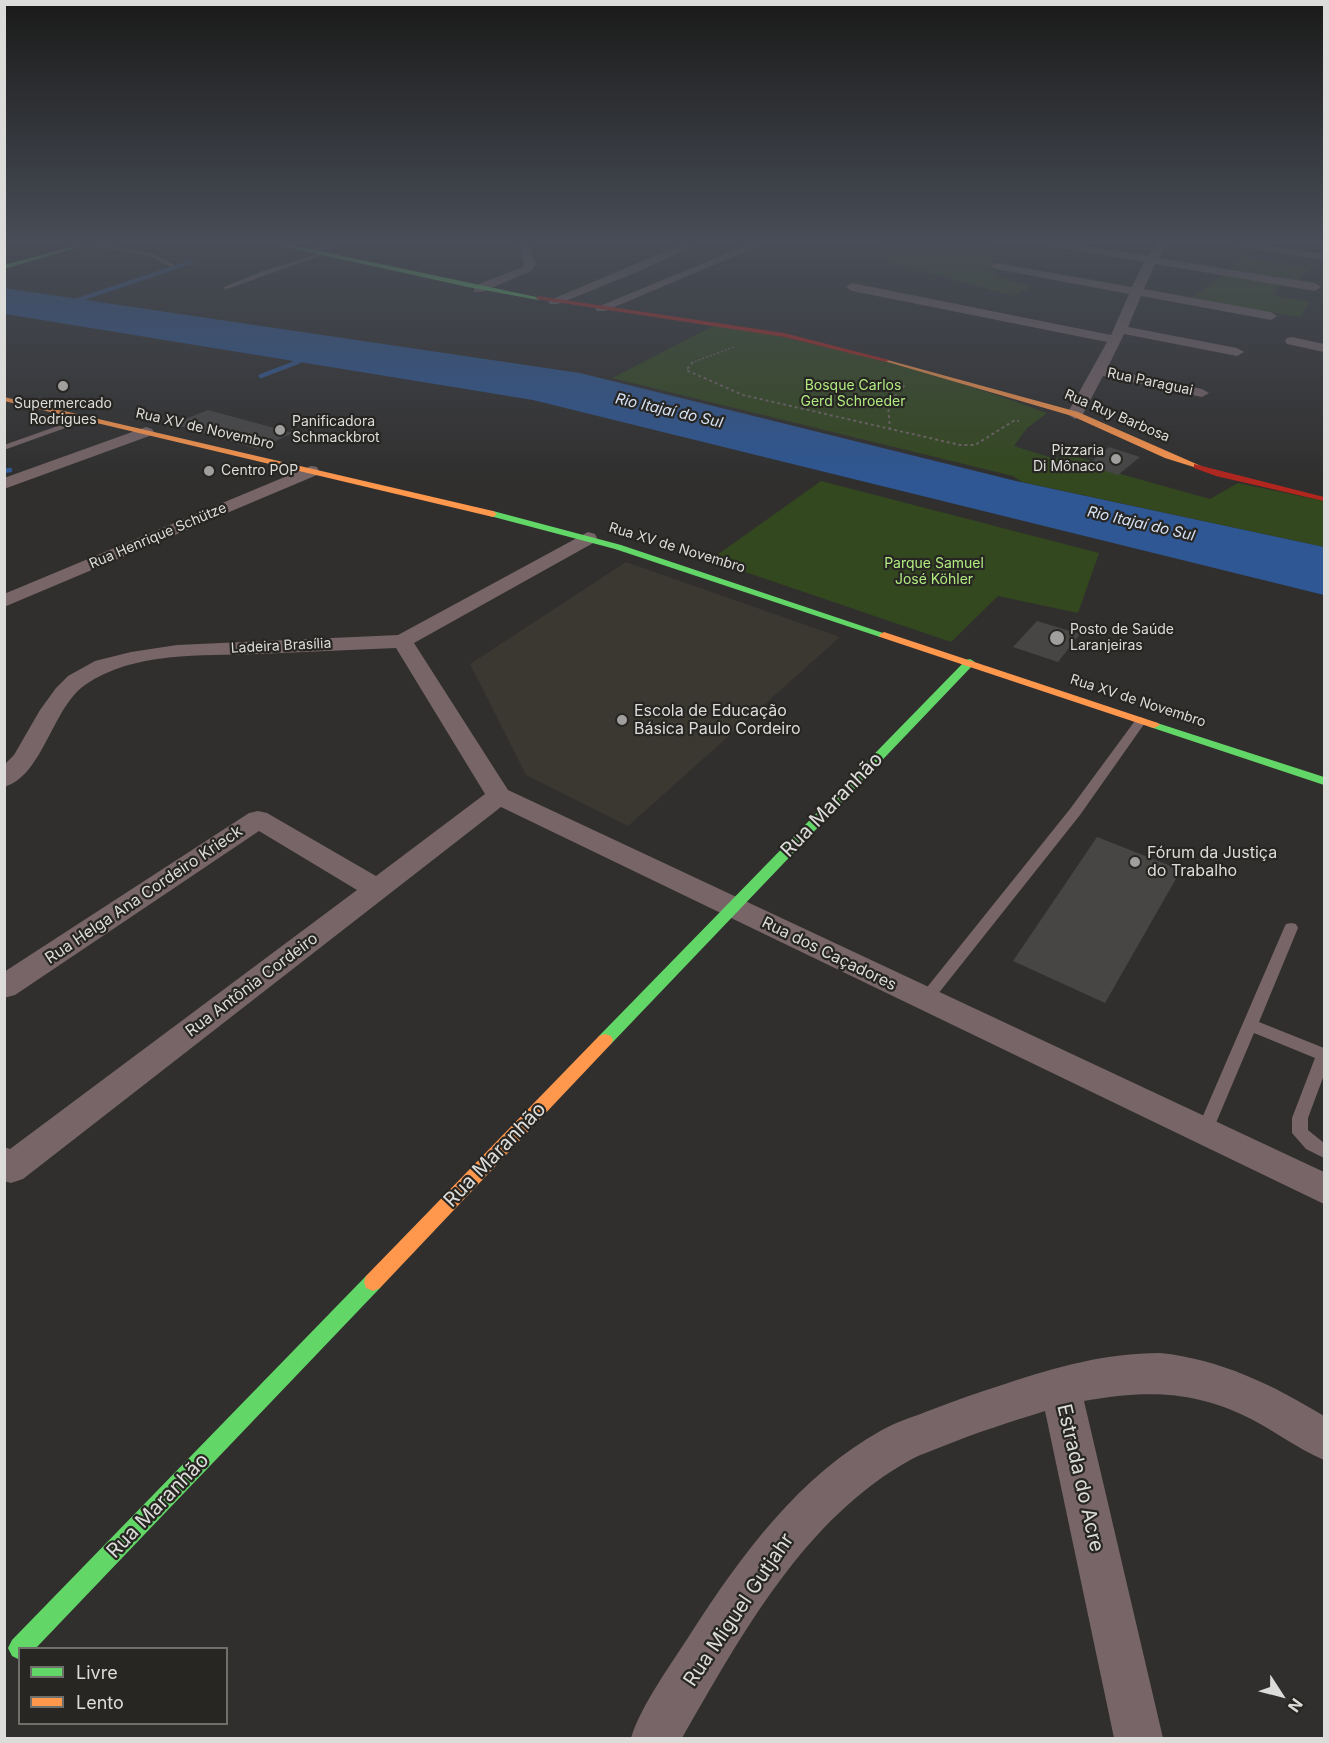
<!DOCTYPE html>
<meta charset="utf-8">
<style>
body{margin:0}
#map{position:relative;width:1329px;height:1743px;overflow:hidden;background:#302f2e;font-family:Inter,sans-serif}
canvas{display:block}
.frame{position:absolute;inset:0;border:6px solid #dcdcda;pointer-events:none}
.legend{position:absolute;left:18px;top:1647px;width:210px;height:78px;box-sizing:border-box;background:#272623;border:2px solid #6f6f6c;margin:0;padding:8px 10px;list-style:none;font-size:18px;color:#dcdcda}
.legend li{display:flex;align-items:center;gap:12px;height:30px}
.legend b{width:30px;border:2px solid #6f6f6c}
.north{position:absolute;left:1251px;top:1665px;width:60px;height:60px;-webkit-text-stroke:4px #272623;paint-order:stroke;rotate:126deg;font-size:16px;font-weight:700;line-height:24px;text-align:center;color:#dcdcda}
.north::after{content:'';display:block;margin:auto;width:21px;height:27px;background:#dcdcda;clip-path:polygon(50% 0,100% 100%,50% 72%,0 100%)}
</style>
<div id="map">
<canvas width="1329" height="1743"></canvas>
<div class="frame"></div>
<ul class="legend">
<li><b style="height:8px;background:#63d668"></b>Livre</li>
<li><b style="height:8px;background:#ff974d"></b>Lento</li>
</ul>
<div class="north">N</div>
</div>
<script>
const context = document.querySelector('canvas').getContext('2d');
context.lineJoin = 'round';
function fill(path, color) {
  context.fillStyle = color;
  context.fill(path, 'evenodd');
}
function strokePath(path, color, width, dash) {
  context.strokeStyle = color;
  context.lineWidth = width;
  context.lineCap = dash ? 'butt' : 'round';
  context.setLineDash(dash || []);
  context.stroke(path);
}
function write(font, color, halo, rows, align = 'center') {
  context.font = font + ' Inter,sans-serif';
  context.lineWidth = 4.5;
  context.setLineDash([]);
  context.textBaseline = 'middle';
  context.strokeStyle = halo;
  context.fillStyle = color;
  for (const [text, x, y, turn = 0] of rows) {
    context.save();
    context.translate(x, y);
    context.rotate((+turn || 0) * Math.PI / 180);
    context.textAlign = isNaN(turn) ? turn : align;
    if (halo) context.strokeText(text, 0, 0);
    context.fillText(text, 0, 0);
    context.restore();
  }
}
const built = new Path2D(`
 M 626,562 L 840,637 L 628,826 L 526,775 L 470,664 Z`);
const green = new Path2D(`
 M 866,241 L 1000,241 L 986,251 L 999,277 L 1031,287 L 1014,296 L 879,259 L 891,248 Z
 M 1242,257 L 1310,268 L 1299,280 L 1229,268 Z
 M 1226,273 L 1282,282 L 1273,295 L 1310,302 L 1300,317 L 1191,298 Z
 M 717,324 C 829,345 941,373 1047,413 L 1027,428 L 1014,446 L 1055,459 L 1066,454 L 1092,461 L 1088,465 L 1210,499 L 1238,483 L 1324,501 L 1324,547 L 1022,482 L 1013,476 L 612,378 Z
 M 821,481 L 1099,553 L 1078,613 L 998,596 L 951,642 L 710,560 Z`);
const water = new Path2D(`
 M 4,288 L 580,373 L 1016,481 L 1324,547 L 1324,595 L 533,400 L 5,314 Z`);
const streamFar1 = new Path2D(`
 M 69,303 L 191,262
 M 294,363 L 305,359`);
const stream = new Path2D(`
 M 261,376 L 298,362
 M 4,471 L 10,470`);
const building = new Path2D(`
 M 208,410 L 293,433 L 258,449 L 173,424 Z
 M 1109,447 L 1140,457 L 1118,475 L 1087,465 Z
 M 1037,621 L 1080,634 L 1058,662 L 1013,647 Z
 M 1097,837 L 1181,870 L 1105,1003 L 1013,961 Z`);
const pathFar1 = new Path2D(`
 M 691,363 L 734,347`);
const path = new Path2D(`
 M 693,362 L 686,370 L 743,395 L 960,445 L 975,445 L 1015,420 L 1019,421
 M 890,430 L 888,404 L 905,385`);
const lane = new Path2D(`
 M 85,242 L 154,254 L 176,266 L 171,267 L 150,256 L 87,245 Z
 M 326,251 L 331,252 L 227,289 L 222,288 L 263,271 Z
 M 86,416 L 93,418 L 4,450 L 4,445 Z
 M 1141,717 L 1147,720 L 1080,815 L 930,1004 L 925,1006 L 920,1004 L 917,1000 L 920,996 L 1070,809 L 1137,718 Z
 M 1291,923 L 1296,924 L 1298,928 L 1259,1022 L 1324,1048 L 1324,1075 L 1308,1118 L 1308,1130 L 1324,1143 L 1324,1158 L 1306,1149 L 1292,1133 L 1292,1118 L 1315,1058 L 1254,1033 L 1210,1137 L 1204,1139 L 1198,1137 L 1196,1132 L 1284,928 L 1286,924 Z`);
const street = new Path2D(`
 M 336,241 L 351,241 L 315,253 L 309,250 Z
 M 517,241 L 527,241 L 536,264 L 531,271 L 482,292 L 474,292 L 474,286 L 523,267 L 524,264 Z
 M 757,241 L 770,241 L 605,311 L 597,311 L 595,308 Z
 M 1033,241 L 1055,241 L 1148,256 L 1160,241 L 1170,241 L 1158,258 L 1315,283 L 1321,287 L 1315,291 L 1155,264 L 1144,289 L 1271,312 L 1277,316 L 1271,320 L 1141,296 L 1128,327 L 1237,348 L 1244,352 L 1237,356 L 1124,334 L 1107,369 L 1202,389 L 1209,393 L 1202,397 L 1103,376 L 1083,414 L 1075,419 L 1067,414 L 1107,342 L 852,291 L 846,287 L 852,283 L 1111,335 L 1129,294 L 996,269 L 990,266 L 996,263 L 1132,287 L 1144,262 L 1038,244 Z
 M 1219,241 L 1242,241 L 1324,254 L 1324,260 L 1224,244 Z
 M 685,243 L 691,246 L 689,248 L 642,270 L 558,304 L 550,304 L 548,301 Z
 M 1292,337 L 1324,344 L 1324,352 L 1287,344 L 1285,341 L 1287,338 Z
 M 146,427 L 152,429 L 154,432 L 152,435 L 4,489 L 4,478 Z
 M 311,466 L 317,467 L 319,471 L 317,475 L 4,607 L 4,594 Z
 M 588,532 L 595,534 L 597,538 L 595,542 L 414,643 L 508,790 L 1324,1172 L 1324,1204 L 501,807 L 23,1179 L 11,1183 L 4,1181 L 4,1147 L 10,1149 L 357,890 L 259,831 L 15,995 L 4,998 L 4,972 L 249,813 L 258,811 L 267,813 L 376,876 L 485,794 L 396,648 C 350,650 304,652 258,654 C 202,656 134,651 85,685 C 52,708 43,776 4,787 L 4,765 L 14,755 L 40,710 L 56,688 L 68,676 L 95,661 L 131,652 L 177,645 L 398,635 Z
 M 1160,1353 C 1220,1359 1273,1385 1324,1416 L 1324,1460 C 1298,1449 1276,1432 1251,1419 C 1194,1390 1146,1390 1084,1401 L 1163,1738 L 1114,1738 L 1045,1411 C 1010,1422 975,1433 941,1447 C 932,1451 921,1454 912,1459 C 804,1518 741,1636 682,1738 L 631,1738 C 641,1705 672,1663 691,1633 C 742,1554 799,1476 882,1430 C 896,1422 913,1417 928,1411 C 954,1401 979,1392 1005,1384 C 1056,1367 1106,1353 1160,1353 Z`);
const fast = new Path2D(`
 M 93,241 L 100,241 L 4,269 L 4,265 Z
 M 258,241 L 296,246 L 541,298 L 538,300 L 468,287 Z
 M 493,511 L 621,545 L 889,635 L 888,637 L 880,637 L 615,549 L 490,516 L 490,512 Z
 M 970,659 L 975,662 L 974,664 L 611,1044 L 605,1046 L 599,1044 L 597,1040 L 599,1036 L 966,660 Z
 M 1154,722 L 1324,777 L 1324,785 L 1150,727 L 1148,725 L 1150,723 Z
 M 373,1273 L 380,1276 L 382,1282 L 380,1288 L 36,1648 L 20,1648 L 20,1660 L 12,1656 L 8,1648 L 12,1640 L 366,1276 Z`);
const slow = new Path2D(`
 M 884,359 L 1078,412 L 1201,466 L 1197,468 L 1165,458 L 1072,416 L 884,361 Z
 M 4,397 L 493,511 L 497,514 L 493,517 L 4,401 Z
 M 884,632 L 1158,723 L 1160,725 L 1154,728 L 1150,727 L 880,637 L 879,635 Z
 M 605,1034 L 611,1036 L 613,1040 L 611,1044 L 380,1288 L 373,1291 L 366,1288 L 364,1282 L 366,1276 L 599,1036 Z`);
const jam = new Path2D(`
 M 538,296 L 784,333 L 889,360 L 886,362 L 784,337 L 536,299 Z
 M 1194,464 L 1324,497 L 1324,501 L 1216,476 L 1194,468 Z`);
const markers = [
 [63,386,6,"#a09f9e"],
 [280,430,6,"#a09f9e"],
 [1116,459,6,"#a09f9e"],
 [209,471,6,"#a09f9e"],
 [1057,638,8,"#a09f9e"],
 [622,720,6,"#a09f9e"],
 [1135,862,6,"#a09f9e"]
];
const farStreetnames = [
 ["Rua Paraguai",1150,382,12],
 ["Rua Ruy Barbosa",1117,416,23],
 ["Rua XV de Novembro",205,429,13],
 ["Rua Henrique Schütze",158,536,-23],
 ["Rua XV de Novembro",677,548,17],
 ["Ladeira Brasília",281,646,-3],
 ["Rua XV de Novembro",1138,701,18]
];
const farParknames = [
 ["Bosque Carlos",853,386],
 ["Gerd Schroeder",853,402],
 ["Parque Samuel",934,564],
 ["José Köhler",934,580]
];
const farPoinames = [
 ["Supermercado",63,404,"center"],
 ["Rodrigues",63,420,"center"],
 ["Panificadora",292,422],
 ["Schmackbrot",292,438],
 ["Pizzaria",1104,451,"right"],
 ["Di Mônaco",1104,467,"right"],
 ["Centro POP",221,471],
 ["Posto de Saúde",1070,630],
 ["Laranjeiras",1070,646]
];
const farWaternames = [
 ["Rio Itajaí do Sul",669,411,13],
 ["Rio Itajaí do Sul",1141,524,13]
];
const poiNames = [
 ["Escola de Educação",634,711],
 ["Básica Paulo Cordeiro",634,729],
 ["Fórum da Justiça",1147,853],
 ["do Trabalho",1147,871]
];
const streetNames = [
 ["Rua Helga Ana Cordeiro Krieck",144,895,-34],
 ["Rua dos Caçadores",829,954,26],
 ["Rua Antônia Cordeiro",252,985,-37]
];
const nearStreetnames = [
 ["Rua Maranhão",832,805,-46],
 ["Rua Maranhão",495,1155,-46],
 ["Estrada do Acre",1080,1478,77],
 ["Rua Maranhão",158,1506,-46],
 ["Rua Miguel Gutjahr",739,1610,-56]
];
fill(built, '#3a3831');
fill(green, '#33481e');
fill(water, '#2e5794');
strokePath(streamFar1, '#2e5794', 4);
strokePath(stream, '#2e5794', 4.5);
fill(building, '#474645');
strokePath(pathFar1, '#6f6464', 1.5, [2, 2]);
strokePath(path, '#6f6464', 2, [3, 3]);
fill(lane, '#776567');
fill(street, '#776567');
fill(fast, '#63d668');
fill(slow, '#ff974d');
fill(jam, '#b3261e');
const sky = context.createLinearGradient(0, 0, 0, 485);
sky.addColorStop(0, '#1a1a19');
sky.addColorStop(0.5, '#484d57');
sky.addColorStop(1, '#484d5700');
context.fillStyle = sky;
context.fillRect(0, 0, 1329, 485);
for (const [x, y, r, color] of markers) {
  const dot = new Path2D();
  dot.arc(x, y, r, 0, 2 * Math.PI);
  context.fillStyle = color;
  context.fill(dot);
  strokePath(dot, '#272623', 2);
}
write('14px', '#dcdcda', '#272623', farStreetnames);
write('14px', '#b1eb80', '#272623', farParknames);
write('14px', '#dcdcda', '#272623', farPoinames, 'left');
write('italic 15px', '#d4e1f4', '#272623', farWaternames);
write('16px', '#dcdcda', '#272623', poiNames, 'left');
write('16px', '#dcdcda', '#272623', streetNames);
write('20px', '#dcdcda', '#272623', nearStreetnames);
</script>
